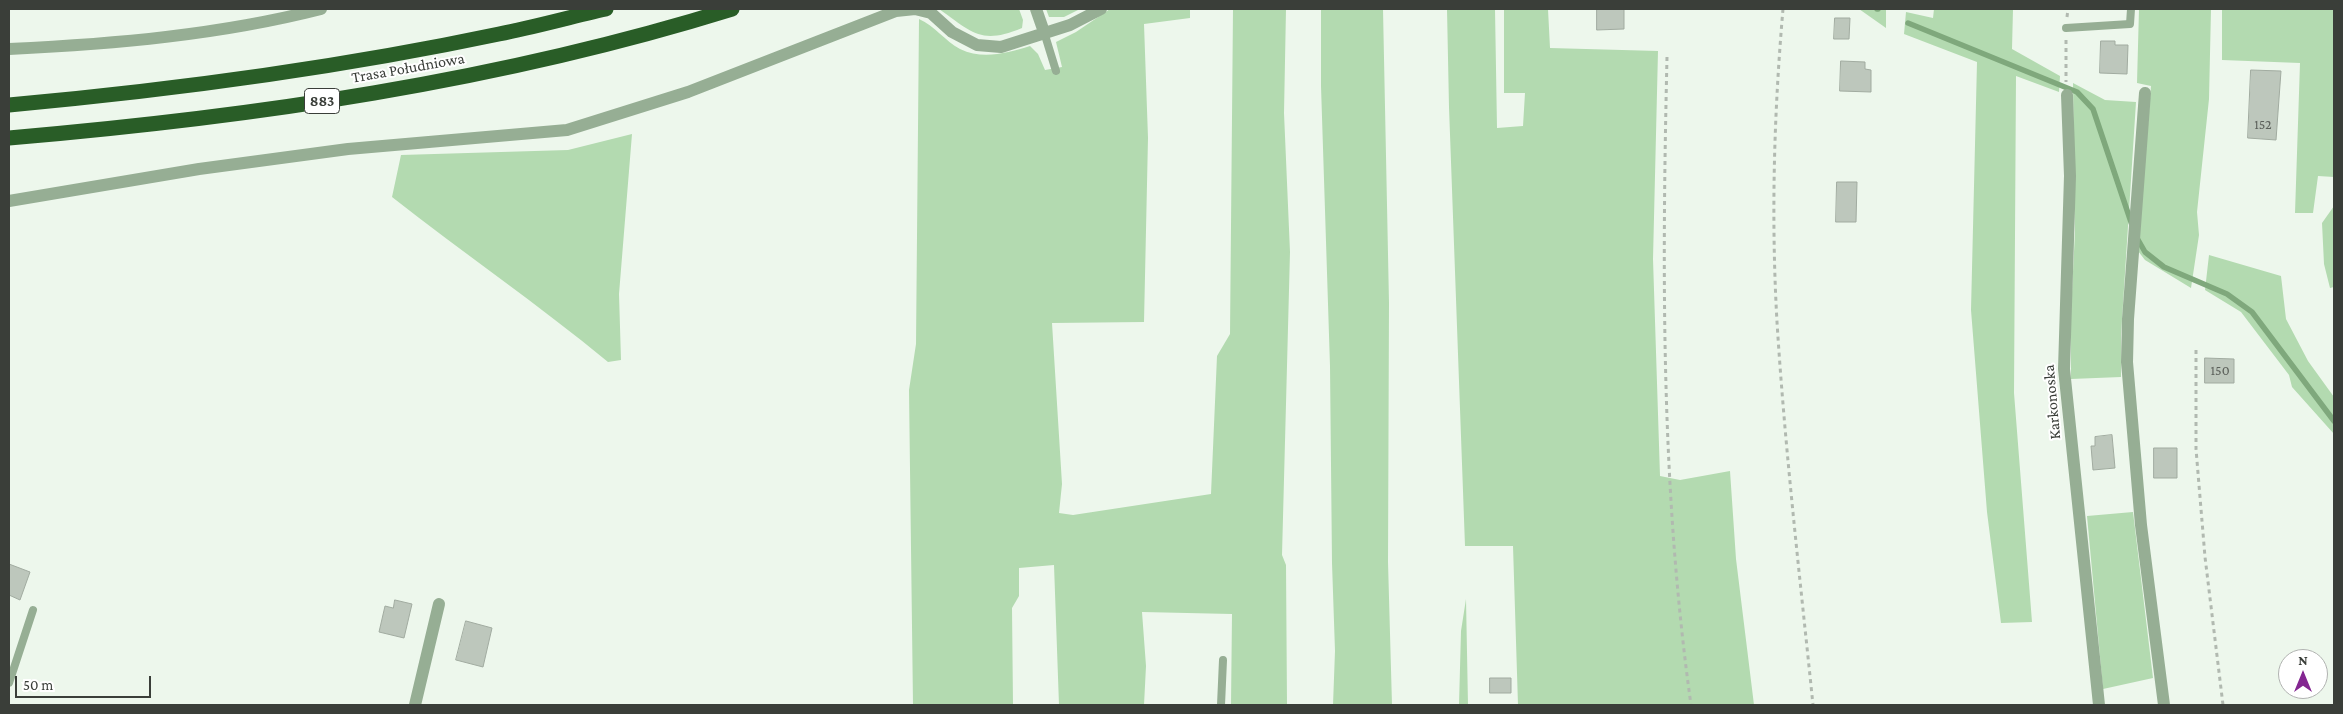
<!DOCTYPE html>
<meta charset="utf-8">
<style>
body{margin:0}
#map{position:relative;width:2343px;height:714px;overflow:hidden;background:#edf7ec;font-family:"Crimson Pro",serif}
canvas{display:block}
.frame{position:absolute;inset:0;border:10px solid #3a3e39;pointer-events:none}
.north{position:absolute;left:2278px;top:649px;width:50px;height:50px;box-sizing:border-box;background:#fff;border:1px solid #b0b2b0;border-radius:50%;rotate:0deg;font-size:14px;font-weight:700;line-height:20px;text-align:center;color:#3a3e39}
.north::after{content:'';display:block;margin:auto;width:18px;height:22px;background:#842691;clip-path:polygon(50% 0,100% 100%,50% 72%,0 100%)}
.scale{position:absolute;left:15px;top:676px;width:136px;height:22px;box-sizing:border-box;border:2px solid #3a3e39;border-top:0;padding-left:6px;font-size:15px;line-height:18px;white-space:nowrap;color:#3a3e39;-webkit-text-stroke:4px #fff;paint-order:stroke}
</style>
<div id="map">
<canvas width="2343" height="714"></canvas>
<div class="frame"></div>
<div class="north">N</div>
<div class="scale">50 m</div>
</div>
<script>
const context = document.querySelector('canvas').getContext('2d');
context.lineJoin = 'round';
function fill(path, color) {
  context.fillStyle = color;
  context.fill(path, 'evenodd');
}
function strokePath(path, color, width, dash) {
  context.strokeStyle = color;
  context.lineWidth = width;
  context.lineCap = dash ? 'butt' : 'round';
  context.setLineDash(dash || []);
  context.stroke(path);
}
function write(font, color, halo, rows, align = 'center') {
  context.font = font + ' "Crimson Pro",serif';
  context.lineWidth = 4;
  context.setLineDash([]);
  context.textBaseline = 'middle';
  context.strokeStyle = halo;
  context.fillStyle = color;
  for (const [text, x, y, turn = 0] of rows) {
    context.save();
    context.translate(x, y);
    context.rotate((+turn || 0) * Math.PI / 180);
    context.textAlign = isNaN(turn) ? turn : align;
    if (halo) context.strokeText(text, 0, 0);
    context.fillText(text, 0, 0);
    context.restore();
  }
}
const green = new Path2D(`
 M 939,9 L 1019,9 L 1023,20 L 1022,28 C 981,45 973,33 939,9 Z
 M 1046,9 L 1080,9 L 1064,17 L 1049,17 Z
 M 1110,9 L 1190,9 L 1190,18 L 1144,24 L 1148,138 L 1144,322 L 1052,323 L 1062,484 L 1059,513 L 1073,515 L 1211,494 L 1217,356 L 1230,334 L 1233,9 L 1286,9 L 1284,113 L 1290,252 L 1282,555 L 1286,565 L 1287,705 L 1231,705 L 1232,614 L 1142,612 L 1146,666 L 1144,705 L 1059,705 L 1054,565 L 1019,568 L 1019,596 L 1012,608 L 1013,705 L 913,705 L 909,390 L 916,344 L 919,19 C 935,26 945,41 960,49 C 983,60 1007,53 1030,46 L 1038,54 L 1045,70 L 1062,67 L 1056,42 L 1076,32 Z
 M 1321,9 L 1383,9 L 1389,303 L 1388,562 L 1392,705 L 1333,705 L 1335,651 L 1332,563 L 1330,366 L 1321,86 Z
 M 1447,9 L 1495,9 L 1497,128 L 1523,126 L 1525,93 L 1504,93 L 1504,9 L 1548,9 L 1550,48 L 1658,51 L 1653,259 L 1660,476 L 1680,480 L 1730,471 L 1736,559 L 1754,705 L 1518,705 L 1513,546 L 1465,546 L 1449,107 Z
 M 1859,9 L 1886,9 L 1886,28 Z
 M 1934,9 L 2013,9 L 2012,49 L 2060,76 L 2059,92 L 2016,76 L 2014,393 L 2032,622 L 2001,623 L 1987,512 L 1971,310 L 1977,62 L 1904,34 L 1906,12 L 1933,18 Z
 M 2139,9 L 2211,9 L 2209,99 L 2197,212 L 2199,235 L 2191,288 L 2145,260 L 2138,251 L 2151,86 L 2137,83 Z
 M 2222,9 L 2334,9 L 2334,177 L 2318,176 L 2313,213 L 2295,213 L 2300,63 L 2222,60 Z
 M 2073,83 L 2105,100 L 2136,102 L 2121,335 L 2121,377 L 2071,379 L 2071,312 L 2075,232 Z
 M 632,134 L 619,294 L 621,360 L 608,362 C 538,304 463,253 392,197 L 401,155 L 568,150 Z
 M 2334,206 L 2334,287 L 2330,288 L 2324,264 L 2322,223 Z
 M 2209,255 L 2281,276 L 2286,319 L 2308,361 L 2334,397 L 2334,434 L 2292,387 L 2289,375 L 2241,312 L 2205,290 Z
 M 2133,512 L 2153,678 L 2103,689 L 2087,516 Z
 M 1466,599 L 1468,705 L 1459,705 L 1461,631 Z`);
const stream = new Path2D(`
 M 1877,9 L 1878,9
 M 1908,23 L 2077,92 L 2093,109 L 2132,225
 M 2137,238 L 2145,252 L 2164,267 L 2227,294 L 2252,312 L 2334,421`);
const building = new Path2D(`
 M 1597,9 L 1624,9 L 1624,29 L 1597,30 Z
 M 1835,18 L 1850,18 L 1849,39 L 1834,39 Z
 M 2101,41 L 2115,41 L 2115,45 L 2128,45 L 2127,74 L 2100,73 Z
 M 1841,61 L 1865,62 L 1865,69 L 1871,70 L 1871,92 L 1840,91 Z
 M 2251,70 L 2281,71 L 2276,140 L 2248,138 Z
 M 1837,182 L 1857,182 L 1856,222 L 1836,222 Z
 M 2205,358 L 2234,359 L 2234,383 L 2205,383 Z
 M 2112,435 L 2115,468 L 2093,470 L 2091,446 L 2095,446 L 2095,437 Z
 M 2154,448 L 2177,448 L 2177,478 L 2154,478 Z
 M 9,564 L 30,572 L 20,600 L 9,595 Z
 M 395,600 L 412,604 L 404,638 L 379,632 L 385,606 L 393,608 Z
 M 466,621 L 492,628 L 483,667 L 456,660 Z
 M 1490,678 L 1511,678 L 1511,693 L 1490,693 Z`);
const path = new Path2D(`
 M 1783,9 C 1774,113 1771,217 1777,322 C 1785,450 1800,578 1813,705
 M 2067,17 L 2068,9
 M 2066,40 L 2066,82
 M 1667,57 C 1662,272 1661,491 1691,705
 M 2196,350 L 2196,449 L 2205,557 L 2223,705`);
const lane = new Path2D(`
 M 2066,28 L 2130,24 L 2131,9
 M 1044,32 L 1056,71
 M 9,683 L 33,610
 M 1221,705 L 1223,660`);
const street = new Path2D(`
 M 1036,9 L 1044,32
 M 9,49 C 114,44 219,35 321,9
 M 2145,93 L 2128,319 L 2127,362 L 2141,525 L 2164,705
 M 2067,95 L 2070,176 L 2064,369 L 2099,705
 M 9,201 L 199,169 L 348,149 L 567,130 L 688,92 L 896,11 L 915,9 L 931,13 L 952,32 L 977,45 L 1001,47 L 1070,25 L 1101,9
 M 415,705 L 439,604`);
const highway = new Path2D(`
 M 9,105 C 173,90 338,68 499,34 C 535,27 570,17 606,9
 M 9,138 C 253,117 497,82 732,9`);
const numberNames = [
 ["152",2263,125],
 ["150",2220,371]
];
const shields = [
 [322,101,35]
];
const shieldNames = [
 ["883",322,101]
];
const streetNames = [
 ["Trasa Południowa",408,68,-10],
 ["Karkonoska",2052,402,-95]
];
fill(green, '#b3dab0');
strokePath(stream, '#7fa87c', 5.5);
fill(building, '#bdc7bc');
strokePath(building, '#a1aba0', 1);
strokePath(path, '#b1b9b0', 3, [4, 4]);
strokePath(lane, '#96ae94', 8);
strokePath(street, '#96ae94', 12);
strokePath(highway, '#295d27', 15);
write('14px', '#5b605a', null, numberNames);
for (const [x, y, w] of shields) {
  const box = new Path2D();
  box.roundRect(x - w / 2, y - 12.5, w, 25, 4);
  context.fillStyle = '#fff';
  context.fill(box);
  strokePath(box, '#3a3e39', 1);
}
write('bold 15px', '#3a3e39', null, shieldNames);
write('16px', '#3a3e39', '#fff', streetNames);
</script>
